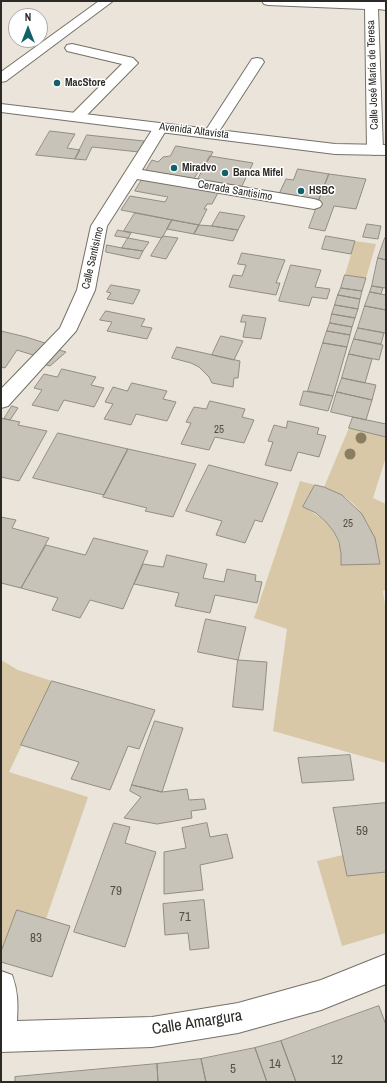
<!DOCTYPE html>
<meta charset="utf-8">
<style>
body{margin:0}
#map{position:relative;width:387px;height:1083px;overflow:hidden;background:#eae4da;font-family:"Archivo Narrow",sans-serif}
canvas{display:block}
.frame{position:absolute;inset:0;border:2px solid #2c2a26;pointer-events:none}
.north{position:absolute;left:8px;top:8px;width:40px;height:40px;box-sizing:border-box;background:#fff;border:1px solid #abaaa8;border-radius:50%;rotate:0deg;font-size:11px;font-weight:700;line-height:16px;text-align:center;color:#2c2a26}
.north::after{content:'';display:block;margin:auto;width:14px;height:18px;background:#12616a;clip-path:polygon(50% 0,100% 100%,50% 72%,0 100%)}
</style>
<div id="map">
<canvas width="387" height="1083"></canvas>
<div class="frame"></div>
<div class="north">N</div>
</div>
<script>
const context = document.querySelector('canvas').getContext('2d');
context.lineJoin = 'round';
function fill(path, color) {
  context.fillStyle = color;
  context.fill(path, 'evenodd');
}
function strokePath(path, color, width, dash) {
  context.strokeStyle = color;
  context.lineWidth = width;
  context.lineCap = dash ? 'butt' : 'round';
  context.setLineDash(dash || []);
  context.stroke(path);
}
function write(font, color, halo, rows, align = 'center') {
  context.font = font + ' "Archivo Narrow",sans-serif';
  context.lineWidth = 3;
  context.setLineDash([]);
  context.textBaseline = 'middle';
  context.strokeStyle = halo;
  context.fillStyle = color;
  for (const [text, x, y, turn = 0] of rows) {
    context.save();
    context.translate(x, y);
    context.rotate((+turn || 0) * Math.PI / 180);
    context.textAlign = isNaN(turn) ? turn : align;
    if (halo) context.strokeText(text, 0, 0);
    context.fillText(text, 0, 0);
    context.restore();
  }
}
const green = new Path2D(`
 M 355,241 L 376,244 L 366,278 L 345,275 Z
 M 349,428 L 386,437 L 386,457 L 373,498 L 386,504 L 386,590 L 383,591 L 386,612 L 386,763 L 273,731 L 287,629 L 254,618 L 300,481 L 315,485 L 303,507 C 328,520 342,535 341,564 L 380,564 C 377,538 365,509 342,495 C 336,492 330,490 324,487 Z
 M 1,660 L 18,670 L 52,681 L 9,772 L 88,797 L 46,919 L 17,911 L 1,952 Z
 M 343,855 L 347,876 L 386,872 L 386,933 L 342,946 L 317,861 Z`);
const building = new Path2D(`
 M 50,131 L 75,134 L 67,148 L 80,150 L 75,159 L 36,155 Z
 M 87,135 L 144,141 L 139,152 L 92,147 L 86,160 L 75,159 Z
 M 176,146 L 213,152 L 207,162 L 204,162 L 192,182 L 144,173 L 152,160 L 158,162 L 163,157 L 170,156 Z
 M 210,156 L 253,163 L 240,190 L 196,183 Z
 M 298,169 L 329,174 L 317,203 L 278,196 L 286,179 L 293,180 Z
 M 329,174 L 366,179 L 356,209 L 334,206 L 325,231 L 309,228 Z
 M 143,178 L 219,191 L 212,204 L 207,204 L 204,209 L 207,209 L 199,225 L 121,210 L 130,196 L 165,202 L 168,197 L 135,191 Z
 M 220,212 L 245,216 L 238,230 L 212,226 Z
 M 135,213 L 172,220 L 162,238 L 124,231 Z
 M 172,220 L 199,225 L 194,234 L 167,229 Z
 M 367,224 L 381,226 L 378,239 L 363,237 Z
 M 199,225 L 212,226 L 238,230 L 233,241 L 194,234 Z
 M 118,230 L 131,233 L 128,238 L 115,236 Z
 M 163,236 L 178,238 L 166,259 L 151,256 Z
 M 326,236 L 355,241 L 351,254 L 322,249 Z
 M 128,238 L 149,242 L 143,251 L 122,248 Z
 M 385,238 L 386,239 L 386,260 L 378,258 Z
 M 107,245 L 122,248 L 143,251 L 139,259 L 106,252 Z
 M 242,253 L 285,260 L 276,283 L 280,283 L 276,295 L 229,287 L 233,275 L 242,276 L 246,265 L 238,264 Z
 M 378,258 L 386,260 L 386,288 L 372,286 Z
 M 291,265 L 321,270 L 315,287 L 330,289 L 327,299 L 312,297 L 309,306 L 279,301 Z
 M 345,275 L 366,278 L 362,291 L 341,288 Z
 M 111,285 L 140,290 L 133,304 L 107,299 L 111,293 L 107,292 Z
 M 372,286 L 383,288 L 381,294 L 370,292 Z
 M 341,288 L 362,291 L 360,299 L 338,295 Z
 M 370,292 L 386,295 L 386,310 L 365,306 Z
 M 338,295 L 360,299 L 358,309 L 335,305 Z
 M 335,305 L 358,309 L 355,318 L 332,314 Z
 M 365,306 L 386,310 L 386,333 L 358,328 Z
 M 106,311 L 145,319 L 141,326 L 152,328 L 147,339 L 107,331 L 112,322 L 100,320 Z
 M 332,314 L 355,318 L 352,327 L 330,323 Z
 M 243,315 L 266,318 L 261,339 L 243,337 L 246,322 L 241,322 Z
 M 330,323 L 352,327 L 350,335 L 327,331 Z
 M 358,328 L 384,333 L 381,344 L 354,339 Z
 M 1,331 L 26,337 L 45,343 L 33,355 L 17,350 L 5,368 L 1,367 Z
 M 327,331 L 350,335 L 347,347 L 323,343 Z
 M 221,336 L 243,341 L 234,360 L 212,355 Z
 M 354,339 L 383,345 L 379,360 L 349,354 Z
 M 323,343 L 347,347 L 333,396 L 308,391 Z
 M 177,347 L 240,361 L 238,378 L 234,378 L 233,387 L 212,383 L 209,377 L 199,367 L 191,363 L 172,358 Z
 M 56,349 L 66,352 L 50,366 L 40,363 Z
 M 349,354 L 372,359 L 365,383 L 342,378 Z
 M 62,369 L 96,377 L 91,385 L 104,388 L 94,407 L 64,400 L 58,411 L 32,405 L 42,390 L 34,388 L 44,374 L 57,377 Z
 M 342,378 L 376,385 L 372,400 L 337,392 Z
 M 132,383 L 167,391 L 163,399 L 176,402 L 167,421 L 136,414 L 131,425 L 104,419 L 113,404 L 105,402 L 113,387 L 127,391 Z
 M 304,391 L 333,396 L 328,411 L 300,405 Z
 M 337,392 L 372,400 L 366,420 L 331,412 Z
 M 210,401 L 245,409 L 242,417 L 254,420 L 244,443 L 215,437 L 209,450 L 181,444 L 191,423 L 186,422 L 194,407 L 206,409 Z
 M 12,406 L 18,408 L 10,420 L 4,419 Z
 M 353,417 L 386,424 L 386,437 L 349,428 Z
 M 1,418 L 20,422 L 18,425 L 47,431 L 19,481 L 1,477 Z
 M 288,421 L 319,428 L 317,434 L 326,436 L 319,457 L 298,452 L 291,471 L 265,465 L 273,442 L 268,441 L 274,425 L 286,428 Z
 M 58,433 L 128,449 L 104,495 L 33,478 Z
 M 128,449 L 196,464 L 173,517 L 145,511 L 147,508 L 103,497 Z
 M 209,465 L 278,483 L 262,522 L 255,520 L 245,543 L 216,535 L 222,521 L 186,511 Z
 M 315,485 L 324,487 L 342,495 L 362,514 L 375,538 L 380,564 L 341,565 L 341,554 L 339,542 L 334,532 L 326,522 L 316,513 L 303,507 Z
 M 1,517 L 16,520 L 12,528 L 49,538 L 21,588 L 1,583 Z
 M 94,538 L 148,551 L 123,609 L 90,600 L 80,618 L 52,610 L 58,598 L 21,588 L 46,545 L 85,555 Z
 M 167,555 L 207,564 L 203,578 L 224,582 L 227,569 L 256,575 L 255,581 L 262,582 L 257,603 L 215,595 L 210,613 L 175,606 L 179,593 L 134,584 L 143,564 L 163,567 Z
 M 206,619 L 246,627 L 238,660 L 198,652 Z
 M 238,660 L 267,662 L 263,710 L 233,707 Z
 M 52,681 L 155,710 L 139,749 L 128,746 L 110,790 L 71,779 L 79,762 L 21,745 Z
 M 155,721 L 183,728 L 162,792 L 132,785 Z
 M 350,755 L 354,780 L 302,783 L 298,758 Z
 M 132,785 L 162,792 L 187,789 L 189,800 L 204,799 L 206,809 L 191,811 L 192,818 L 157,824 L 124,818 L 141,797 L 130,791 Z
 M 386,803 L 386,872 L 347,876 L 333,808 Z
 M 114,823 L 130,827 L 125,843 L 156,852 L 125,947 L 74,932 Z
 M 207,823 L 210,837 L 227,834 L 233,858 L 200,865 L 203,890 L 164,894 L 164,852 L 186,848 L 182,828 Z
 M 204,900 L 209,948 L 190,950 L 188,933 L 165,935 L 163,904 Z
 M 17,910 L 70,926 L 52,977 L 1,962 L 1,952 Z
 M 379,1006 L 386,1025 L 386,1082 L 296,1082 L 281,1041 Z
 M 281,1041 L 296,1082 L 267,1082 L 255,1048 Z
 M 255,1048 L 267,1082 L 206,1082 L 201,1059 Z
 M 201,1059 L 206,1082 L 158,1082 L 157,1064 Z
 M 157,1064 L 158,1082 L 15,1082 L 15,1077 Z`);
const minor = new Path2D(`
 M 99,1 L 113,1 L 6,81 L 1,82 L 1,72 Z
 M 262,1 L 377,1 L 386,2 L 386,10 L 378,9 L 383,150 L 380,153 L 375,155 L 370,153 L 367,150 L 365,9 L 268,5 L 264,4 Z
 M 72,44 L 133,58 L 138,63 L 82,120 L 77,121 L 72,120 L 70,117 L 72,114 L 122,64 L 67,51 L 65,48 L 67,45 Z
 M 257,58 L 262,59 L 264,62 L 218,133 L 216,136 L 211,137 L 206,136 L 204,133 L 252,59 Z
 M 161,123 L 166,124 L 168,127 L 142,170 L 314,199 L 320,201 L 322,204 L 320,207 L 314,209 L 137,179 L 107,226 L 95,290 L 76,331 L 8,406 L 1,408 L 1,389 L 60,328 L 77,290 L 91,226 L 154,127 L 156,124 Z
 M 386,954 L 386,984 L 321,1010 L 238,1033 L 152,1047 L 1,1052 L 1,971 L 12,975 C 18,991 18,1004 17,1021 L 152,1017 L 238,1003 L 321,980 Z`);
const major = new Path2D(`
 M 1,104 L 335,144 L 386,145 L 386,155 L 335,154 L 1,112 Z`);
const trees = [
 [361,438],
 [350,454]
];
const markers = [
 [57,83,4,"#12616a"],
 [174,168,4,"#12616a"],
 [225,173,4,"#12616a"],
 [301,191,4,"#12616a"]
];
const farStreetnames = [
 ["Calle José María de Teresa",373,75,-92],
 ["Avenida Altavista",194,131,7],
 ["Cerrada Santisimo",235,191,10],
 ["Calle Santisimo",93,258,-77]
];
const farPoinames = [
 ["MacStore",65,83],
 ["Miradvo",182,168],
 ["Banca Mifel",233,173],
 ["HSBC",309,191]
];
const numberNames = [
 ["25",219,430],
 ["25",348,524]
];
const nearNumbernames = [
 ["59",362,832],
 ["79",116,892],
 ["71",185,918],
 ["83",36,939],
 ["12",337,1061],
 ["14",275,1065],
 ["5",233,1070]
];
const nearStreetnames = [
 ["Calle Amargura",197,1023,-9]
];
fill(green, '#d8c8a8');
fill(building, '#c8c3b9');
strokePath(building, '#928d83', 1);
strokePath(minor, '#757167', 2);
strokePath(major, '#757167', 2);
fill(minor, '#fff');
fill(major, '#fff');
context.fillStyle = '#8a7e62';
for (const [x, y] of trees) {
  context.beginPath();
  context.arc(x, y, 5.5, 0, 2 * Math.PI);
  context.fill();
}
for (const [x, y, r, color] of markers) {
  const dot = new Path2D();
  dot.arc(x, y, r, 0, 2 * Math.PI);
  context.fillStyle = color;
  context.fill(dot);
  strokePath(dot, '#fff', 1.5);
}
write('11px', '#2c2a26', '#fff', farStreetnames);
write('bold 11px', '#2c2a26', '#fff', farPoinames, 'left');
write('11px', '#53504b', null, numberNames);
write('13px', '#53504b', null, nearNumbernames);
write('16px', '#2c2a26', '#fff', nearStreetnames);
</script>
